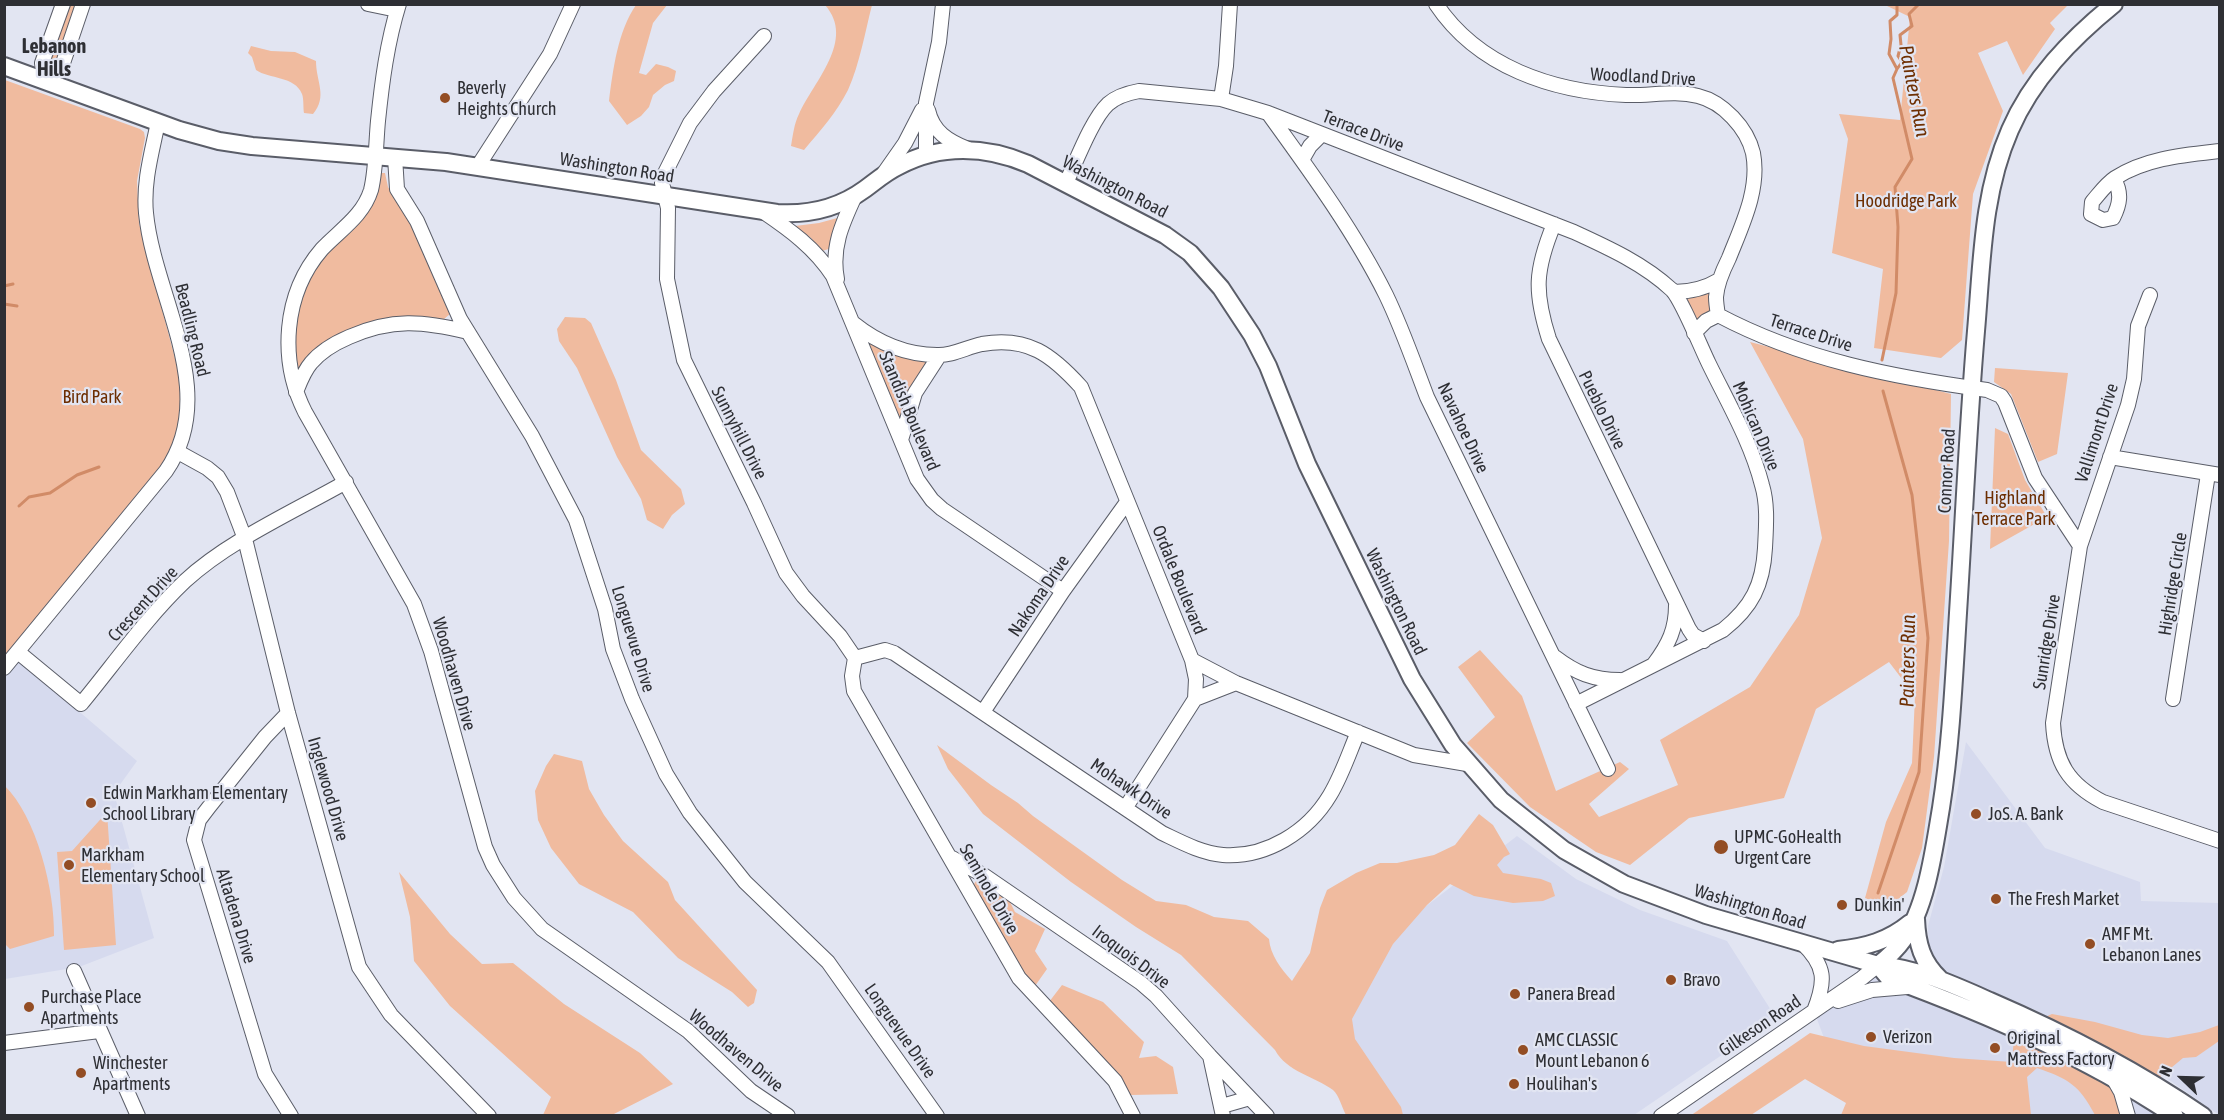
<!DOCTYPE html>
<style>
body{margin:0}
#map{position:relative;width:2224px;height:1120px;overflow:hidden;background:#e2e5f2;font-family:"Asap Condensed",sans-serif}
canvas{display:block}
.frame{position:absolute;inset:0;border:6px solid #2e2f34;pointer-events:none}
.north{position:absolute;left:2152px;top:1048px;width:60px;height:60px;-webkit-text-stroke:4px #e2e5f2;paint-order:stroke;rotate:293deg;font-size:16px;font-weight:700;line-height:24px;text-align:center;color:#2e2f34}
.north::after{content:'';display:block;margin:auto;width:21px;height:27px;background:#2e2f34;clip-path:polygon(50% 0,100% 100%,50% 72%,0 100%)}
</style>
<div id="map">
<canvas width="2224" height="1120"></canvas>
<div class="frame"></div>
<div class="north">N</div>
</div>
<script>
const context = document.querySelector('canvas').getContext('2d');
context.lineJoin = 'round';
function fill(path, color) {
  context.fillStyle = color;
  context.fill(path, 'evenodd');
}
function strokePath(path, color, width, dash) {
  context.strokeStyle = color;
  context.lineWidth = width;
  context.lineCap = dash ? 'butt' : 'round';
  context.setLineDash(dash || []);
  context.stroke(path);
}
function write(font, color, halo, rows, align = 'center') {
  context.font = font + ' "Asap Condensed",sans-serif';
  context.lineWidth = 4.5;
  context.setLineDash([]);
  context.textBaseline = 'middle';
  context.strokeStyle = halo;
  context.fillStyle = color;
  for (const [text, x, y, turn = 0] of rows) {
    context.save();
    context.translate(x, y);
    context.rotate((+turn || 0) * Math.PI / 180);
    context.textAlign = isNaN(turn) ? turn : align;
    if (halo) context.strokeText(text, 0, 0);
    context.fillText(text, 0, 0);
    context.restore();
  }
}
const built = new Path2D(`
 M 20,661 L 137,761 L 114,793 L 154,938 L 79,967 L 5,979 L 5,675 L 15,662 Z
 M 1966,742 L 2045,848 L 2140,882 L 2141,901 L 2219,903 L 2219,1115 L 2165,1077 L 2033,1009 L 1946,973 L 1929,950 L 1928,926 L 1944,867 Z
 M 1517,836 L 1576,879 L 1640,910 L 1727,941 L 1776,1018 L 1634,1115 L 1385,1116 L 1302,1002 Z
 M 1870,972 L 1959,1004 L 2175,1115 L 2029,1115 L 1827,1046 L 1814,1011 Z`);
const green = new Path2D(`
 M 68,5 L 77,5 L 55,66 L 47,63 Z
 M 636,5 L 667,5 L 653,23 L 639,73 L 646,75 L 656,64 L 668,67 L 676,71 L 674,81 L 665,85 L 653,95 L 649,107 L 641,116 L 627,125 L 609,101 C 613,69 618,31 636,5 Z
 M 825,5 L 872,5 C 865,32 860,63 848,90 C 837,112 820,131 804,150 L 791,146 C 793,135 794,124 799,114 C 814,81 856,40 825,5 Z
 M 1885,5 L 2068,5 L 2050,23 L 2055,29 L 2023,75 L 2007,41 L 1978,53 L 2003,111 L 1973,194 L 1962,340 L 1941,358 L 1874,348 L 1883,269 L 1832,253 L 1848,139 L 1839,114 L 1900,120 L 1910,17 Z
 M 251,46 L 271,51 L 295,52 L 316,61 C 316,82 328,96 313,114 L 304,113 C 303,108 304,99 302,94 C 295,76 269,79 256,70 L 252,57 L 248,53 Z
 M 5,80 L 140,129 L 144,132 L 145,138 L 137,181 L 139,223 L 180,377 L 180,415 L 175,439 L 167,458 L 5,656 Z
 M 379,173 L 385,173 L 388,187 L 417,233 L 450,314 L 444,319 L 403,316 L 378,320 L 297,370 C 292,325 298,284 331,249 C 341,239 357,230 363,217 C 370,203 374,187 379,173 Z
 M 841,217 L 832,248 L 822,251 L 811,238 L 795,226 L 819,223 Z
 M 1710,291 L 1712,310 L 1697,323 L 1685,303 L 1690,297 Z
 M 565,317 L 585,318 L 591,323 L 616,380 L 641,450 L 681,489 L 685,504 L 672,515 L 663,529 L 647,520 L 641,499 L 617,457 L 577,368 L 559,341 L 557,329 Z
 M 865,340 L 933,361 L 900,428 Z
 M 1750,342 L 1951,394 L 1949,541 L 1934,757 L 1922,848 L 1907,892 L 1887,908 L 1865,898 L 1886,822 L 1912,763 L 1915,696 L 1889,662 L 1816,709 L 1784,798 L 1689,818 L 1630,865 L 1596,852 L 1530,807 L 1467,743 L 1495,717 L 1458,667 L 1480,650 L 1522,696 L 1556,791 L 1620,762 L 1629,769 L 1589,804 L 1599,817 L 1678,785 L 1660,740 L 1750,687 L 1799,615 L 1822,538 L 1803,439 Z
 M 1995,368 L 2068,373 L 2057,454 L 2038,462 L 2011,394 L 1994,382 Z
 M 1995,428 L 2008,434 L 2025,480 L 2047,517 L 1990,549 Z
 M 937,745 L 991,785 L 1018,803 L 1033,816 L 1122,880 L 1156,901 L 1186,905 L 1214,917 L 1248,921 L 1269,939 C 1270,954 1281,969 1292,981 L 1310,953 L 1320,908 L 1327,890 L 1356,873 L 1380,863 L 1397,863 L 1434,855 L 1455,845 L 1479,814 L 1493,825 L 1510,854 L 1504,857 L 1497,865 L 1503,873 L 1541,879 L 1551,883 L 1555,896 L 1543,901 L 1513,903 L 1474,896 L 1450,884 L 1427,905 L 1393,944 L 1352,1019 L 1355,1039 L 1401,1107 L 1403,1115 L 1346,1115 C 1342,1108 1339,1095 1333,1090 C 1314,1076 1287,1072 1275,1050 L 1181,955 L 1136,927 L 1071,882 L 983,814 L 948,769 Z
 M 554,754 L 582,761 L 589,789 L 604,815 L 623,841 L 668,882 L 675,900 L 757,990 L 754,1003 L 748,1007 L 732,992 L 678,958 L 633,912 L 579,884 L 551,848 L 538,820 L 535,791 L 546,766 Z
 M 4,785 C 37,817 55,891 54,936 L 10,949 L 4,943 Z
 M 107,812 L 116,945 L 64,950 L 57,852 L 72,851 Z
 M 399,872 L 450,934 L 482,964 L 513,963 L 564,1004 L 640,1053 L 673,1084 L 612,1115 L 543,1115 L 551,1097 L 450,1006 L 414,961 L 410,917 Z
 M 976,881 L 1010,902 L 1015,912 L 1045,929 L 1035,951 L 1047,969 L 1035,986 L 1023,974 L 972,887 Z
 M 1062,985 L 1103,1002 L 1144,1042 L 1139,1058 L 1156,1056 L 1173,1067 L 1178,1094 L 1131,1095 L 1049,1002 Z
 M 2052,1014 L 2095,1022 L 2142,1035 L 2168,1038 L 2200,1032 L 2219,1025 L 2219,1041 L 2196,1057 L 2183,1058 L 2159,1078 L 2130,1060 L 2045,1017 Z
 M 1810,1033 L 1864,1046 L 1954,1058 L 2012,1062 L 2014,1037 L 2113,1082 L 2121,1115 L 2095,1115 C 2079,1085 2069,1079 2037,1068 L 2027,1077 L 2031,1115 L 1841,1115 L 1846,1103 L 1805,1079 L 1751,1115 L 1690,1116 Z`);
const stream = new Path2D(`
 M 1897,69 L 1902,62 L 1898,56 L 1901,45 L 1900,35 L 1912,26 L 1909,14 L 1919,4
 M 4,286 L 13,284
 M 4,304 L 17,306
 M 1882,360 L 1896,293 L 1898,227 L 1895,187 L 1912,159 L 1893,78 L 1897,69 L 1889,54 L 1891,39 L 1890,21 L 1897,15 L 1897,4
 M 19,506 L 29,497 L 50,493 L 77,475 L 99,467
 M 1878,893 L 1919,772 L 1928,638 L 1912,495 L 1883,391`);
const minor = new Path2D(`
 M 63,4 L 42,63 L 45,81 L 61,69 L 83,4
 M 368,4 L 397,10
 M 399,4 C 387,43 382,82 378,121 C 376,142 376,170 371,190 C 363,216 340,230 322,249 C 283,294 279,360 305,412 L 414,604 L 431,651 L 485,847 L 493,865 L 514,898 L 542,929 L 688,1031 L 751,1091 L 788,1116
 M 1436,4 C 1478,67 1553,92 1626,95 C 1650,96 1674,90 1698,96 C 1723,102 1747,128 1753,153 C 1760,189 1742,225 1729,258 C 1723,270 1717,283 1716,297 C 1716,302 1717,309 1718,315
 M 764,36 L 714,91 L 690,123 L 663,177 L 662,183 L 668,208 L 667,279 L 684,360 L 754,503 L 786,573 L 803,596 L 840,636 L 855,658
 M 1221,99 L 1226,66 L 1230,4
 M 928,110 C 933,132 948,141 968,149
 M 1268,113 C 1310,171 1354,231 1386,295 C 1402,328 1414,363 1427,397 L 1608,769
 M 926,155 L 926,103 L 939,42 L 943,4
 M 395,157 L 397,189 L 417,221 L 460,319 L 532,436 L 576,520 L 605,609 L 613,649 L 632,699 L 666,774 L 690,813 L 745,882 L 828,962 L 937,1116
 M 1302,160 L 1310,146 L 1322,134
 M 478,166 L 550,54 L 573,4
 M 884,173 L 905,143 L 922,110
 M 2114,179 C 2122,193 2120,204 2113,218 L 2103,220 L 2091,214 L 2092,202 C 2099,194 2106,184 2115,178 C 2146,158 2184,155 2220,151
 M 1066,183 C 1076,162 1092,119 1108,104 C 1117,96 1128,93 1139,91 L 1221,99 L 1268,113 L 1574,232 C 1609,248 1644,264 1672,290 C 1682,300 1701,348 1709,364 C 1728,403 1751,442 1762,485 C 1768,505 1766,527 1765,548 C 1763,585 1752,607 1723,630 L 1576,704
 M 762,211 C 790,230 815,248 833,276 L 917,479 L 932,500 L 942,509 L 1063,591
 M 1554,224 C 1535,270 1534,292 1549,339 L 1689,629 L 1693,635 L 1704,641
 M 837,279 C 831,248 842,224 855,196
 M 1674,292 C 1691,292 1704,289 1719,280
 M 1718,315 C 1803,360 1892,377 1987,390 L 2001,396 L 2005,402 L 2035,478 L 2080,546 L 2053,723 C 2055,762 2068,784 2103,802 L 2220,841
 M 853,323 C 878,343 905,355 937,355 C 952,356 967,347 982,344 C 1028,336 1052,355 1081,387 L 1192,660 L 1236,683 L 1414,755 L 1467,764
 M 1694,333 L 1706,321 L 1718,315
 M 296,392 C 300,382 304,371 311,363 C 321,351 335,343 349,337 C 392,318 423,321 468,332
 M 901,440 L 915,393 L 939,356
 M 178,452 L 207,468 L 218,477 L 227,492 L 245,539 L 288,713 L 359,967 L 391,1015 L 489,1116
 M 2110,457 L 2220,475
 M 2080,546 L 2128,405 L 2134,379 L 2138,326 L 2150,295
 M 18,652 L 81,704 C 114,664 147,617 185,581 C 228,541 295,511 346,482
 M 1555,657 C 1576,673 1593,680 1620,680
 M 855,658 L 885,650 L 894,653 L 1162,833 C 1181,842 1201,853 1223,855 C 1266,858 1308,832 1330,795 C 1342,775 1349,753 1358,732
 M 855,658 L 852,676 L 854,691 L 1019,978 L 1115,1081 L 1133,1116
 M 1192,660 L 1196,679 L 1195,699
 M 1654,664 C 1669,644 1676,629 1676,605
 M 4,668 L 166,471 C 221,392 154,297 146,213 C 143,182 152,152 158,122
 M 2173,699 L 2208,474
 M 983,712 L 1063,591 L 1127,502
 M 288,713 L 265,737 L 209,807 L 199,820 L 194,840 L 265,1074 L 291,1116
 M 1126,807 L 1195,699 L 1236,683
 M 952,858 L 985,876 L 1141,983 L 1156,996 L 1210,1056 L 1267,1116
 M 1802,943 C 1826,966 1826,981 1814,1011
 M 74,971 L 138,1116
 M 1838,1001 L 1872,990 L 1907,987
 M 4,1043 L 99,1031
 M 1210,1056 L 1223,1116
 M 2113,1078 L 2121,1092 L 2128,1116
 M 1222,1106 L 1250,1098
 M 1661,1116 L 1862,978 L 1878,965`);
const major = new Path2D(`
 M 4,66 L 179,130 L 219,141 L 252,146 L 446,162 L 777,213 C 809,215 839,208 865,189 C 876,181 886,172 899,166 C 940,144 986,146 1028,164 L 1165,235 L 1190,253 L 1221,288 L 1252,335 L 1268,366 L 1307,464 L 1412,679 L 1453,745 L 1501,800 L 1564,850 L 1624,884 L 1706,915 L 1878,965 C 1917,968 1954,985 1990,1001 C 2064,1033 2136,1070 2203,1116
 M 1916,919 C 1917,944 1922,962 1940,979
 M 1838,950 C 1866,947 1888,941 1910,923
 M 1878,965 C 1887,958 1896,950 1903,940 C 1927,906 1934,849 1941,808 C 1951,744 1954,678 1958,613 C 1964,519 1968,425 1976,331 C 1982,263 1982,194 2010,130 C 2032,79 2071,39 2114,4
 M 1878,965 L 1889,978 C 1989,1015 2086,1057 2175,1116`);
const markers = [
 [445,98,6,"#934d24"],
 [91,803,6,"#934d24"],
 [1976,814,6,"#934d24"],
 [1721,847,8,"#934d24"],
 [69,865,6,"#934d24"],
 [1996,899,6,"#934d24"],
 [1842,905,6,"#934d24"],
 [2090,944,6,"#934d24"],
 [1671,980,6,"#934d24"],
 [1515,994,6,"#934d24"],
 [29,1007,6,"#934d24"],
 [1871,1037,6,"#934d24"],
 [1995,1048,6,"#934d24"],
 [1523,1050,6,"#934d24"],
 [81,1073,6,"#934d24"],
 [1514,1084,6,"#934d24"]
];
const streetNames = [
 ["Woodland Drive",1643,77,3],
 ["Terrace Drive",1363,131,21],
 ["Washington Road",617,168,9],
 ["Washington Road",1115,187,27],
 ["Beadling Road",192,330,76],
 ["Terrace Drive",1811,333,18],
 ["Pueblo Drive",1602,410,64],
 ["Standish Boulevard",909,411,67],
 ["Mohican Drive",1756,426,67],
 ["Navahoe Drive",1463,428,65],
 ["Sunnyhill Drive",739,433,63],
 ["Vallimont Drive",2097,433,-72],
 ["Connor Road",1947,471,-87],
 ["Ordale Boulevard",1179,580,68],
 ["Highridge Circle",2173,584,-81],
 ["Nakoma Drive",1039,596,-56],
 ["Washington Road",1396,602,64],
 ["Crescent Drive",143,604,-48],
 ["Longuevue Drive",633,639,73],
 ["Sunridge Drive",2047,642,-81],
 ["Woodhaven Drive",454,674,74],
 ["Inglewood Drive",328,789,74],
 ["Mohawk Drive",1131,789,34],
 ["Seminole Drive",989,889,60],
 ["Washington Road",1750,907,17],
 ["Altadena Drive",236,916,73],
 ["Iroquois Drive",1131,957,37],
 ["Gilkeson Road",1760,1026,-34],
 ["Longuevue Drive",900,1031,55],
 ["Woodhaven Drive",736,1051,40]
];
const poiNames = [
 ["Beverly",457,88],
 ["Heights Church",457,109],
 ["Edwin Markham Elementary",103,793],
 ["School Library",103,814],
 ["JoS. A. Bank",1988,814],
 ["UPMC-GoHealth",1734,837],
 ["Urgent Care",1734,858],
 ["Markham",81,855],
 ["Elementary School",81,876],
 ["The Fresh Market",2008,899],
 ["Dunkin'",1854,905],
 ["AMF Mt.",2102,934],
 ["Lebanon Lanes",2102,955],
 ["Bravo",1683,980],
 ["Panera Bread",1527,994],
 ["Purchase Place",41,997],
 ["Apartments",41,1018],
 ["Verizon",1883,1037],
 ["Original",2007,1038],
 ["Mattress Factory",2007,1059],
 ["AMC CLASSIC",1535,1040],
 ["Mount Lebanon 6",1535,1061],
 ["Winchester",93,1063],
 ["Apartments",93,1084],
 ["Houlihan's",1526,1084]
];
const parkNames = [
 ["Hoodridge Park",1906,201],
 ["Bird Park",92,397],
 ["Highland",2015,498],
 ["Terrace Park",2015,519]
];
const neighbourhoodNames = [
 ["Lebanon",54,47],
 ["Hills",54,70]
];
const waterNames = [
 ["Painters Run",1914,91,79],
 ["Painters Run",1908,661,-89]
];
fill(built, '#d6daee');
fill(green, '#f0bb9f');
strokePath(stream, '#d18b67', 3);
strokePath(minor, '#5a5d68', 16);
strokePath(major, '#5a5d68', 20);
strokePath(minor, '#fff', 14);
strokePath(major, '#fff', 16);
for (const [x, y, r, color] of markers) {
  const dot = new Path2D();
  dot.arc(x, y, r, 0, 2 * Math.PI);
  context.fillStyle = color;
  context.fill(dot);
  strokePath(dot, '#e2e5f2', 2);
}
write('18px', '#2e2f34', '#e2e5f2', streetNames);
write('18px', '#2e2f34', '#e2e5f2', poiNames, 'left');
write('18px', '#6c2d00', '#e2e5f2', parkNames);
write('bold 20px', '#2e2f34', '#e2e5f2', neighbourhoodNames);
write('italic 20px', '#6f3003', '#e2e5f2', waterNames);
</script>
